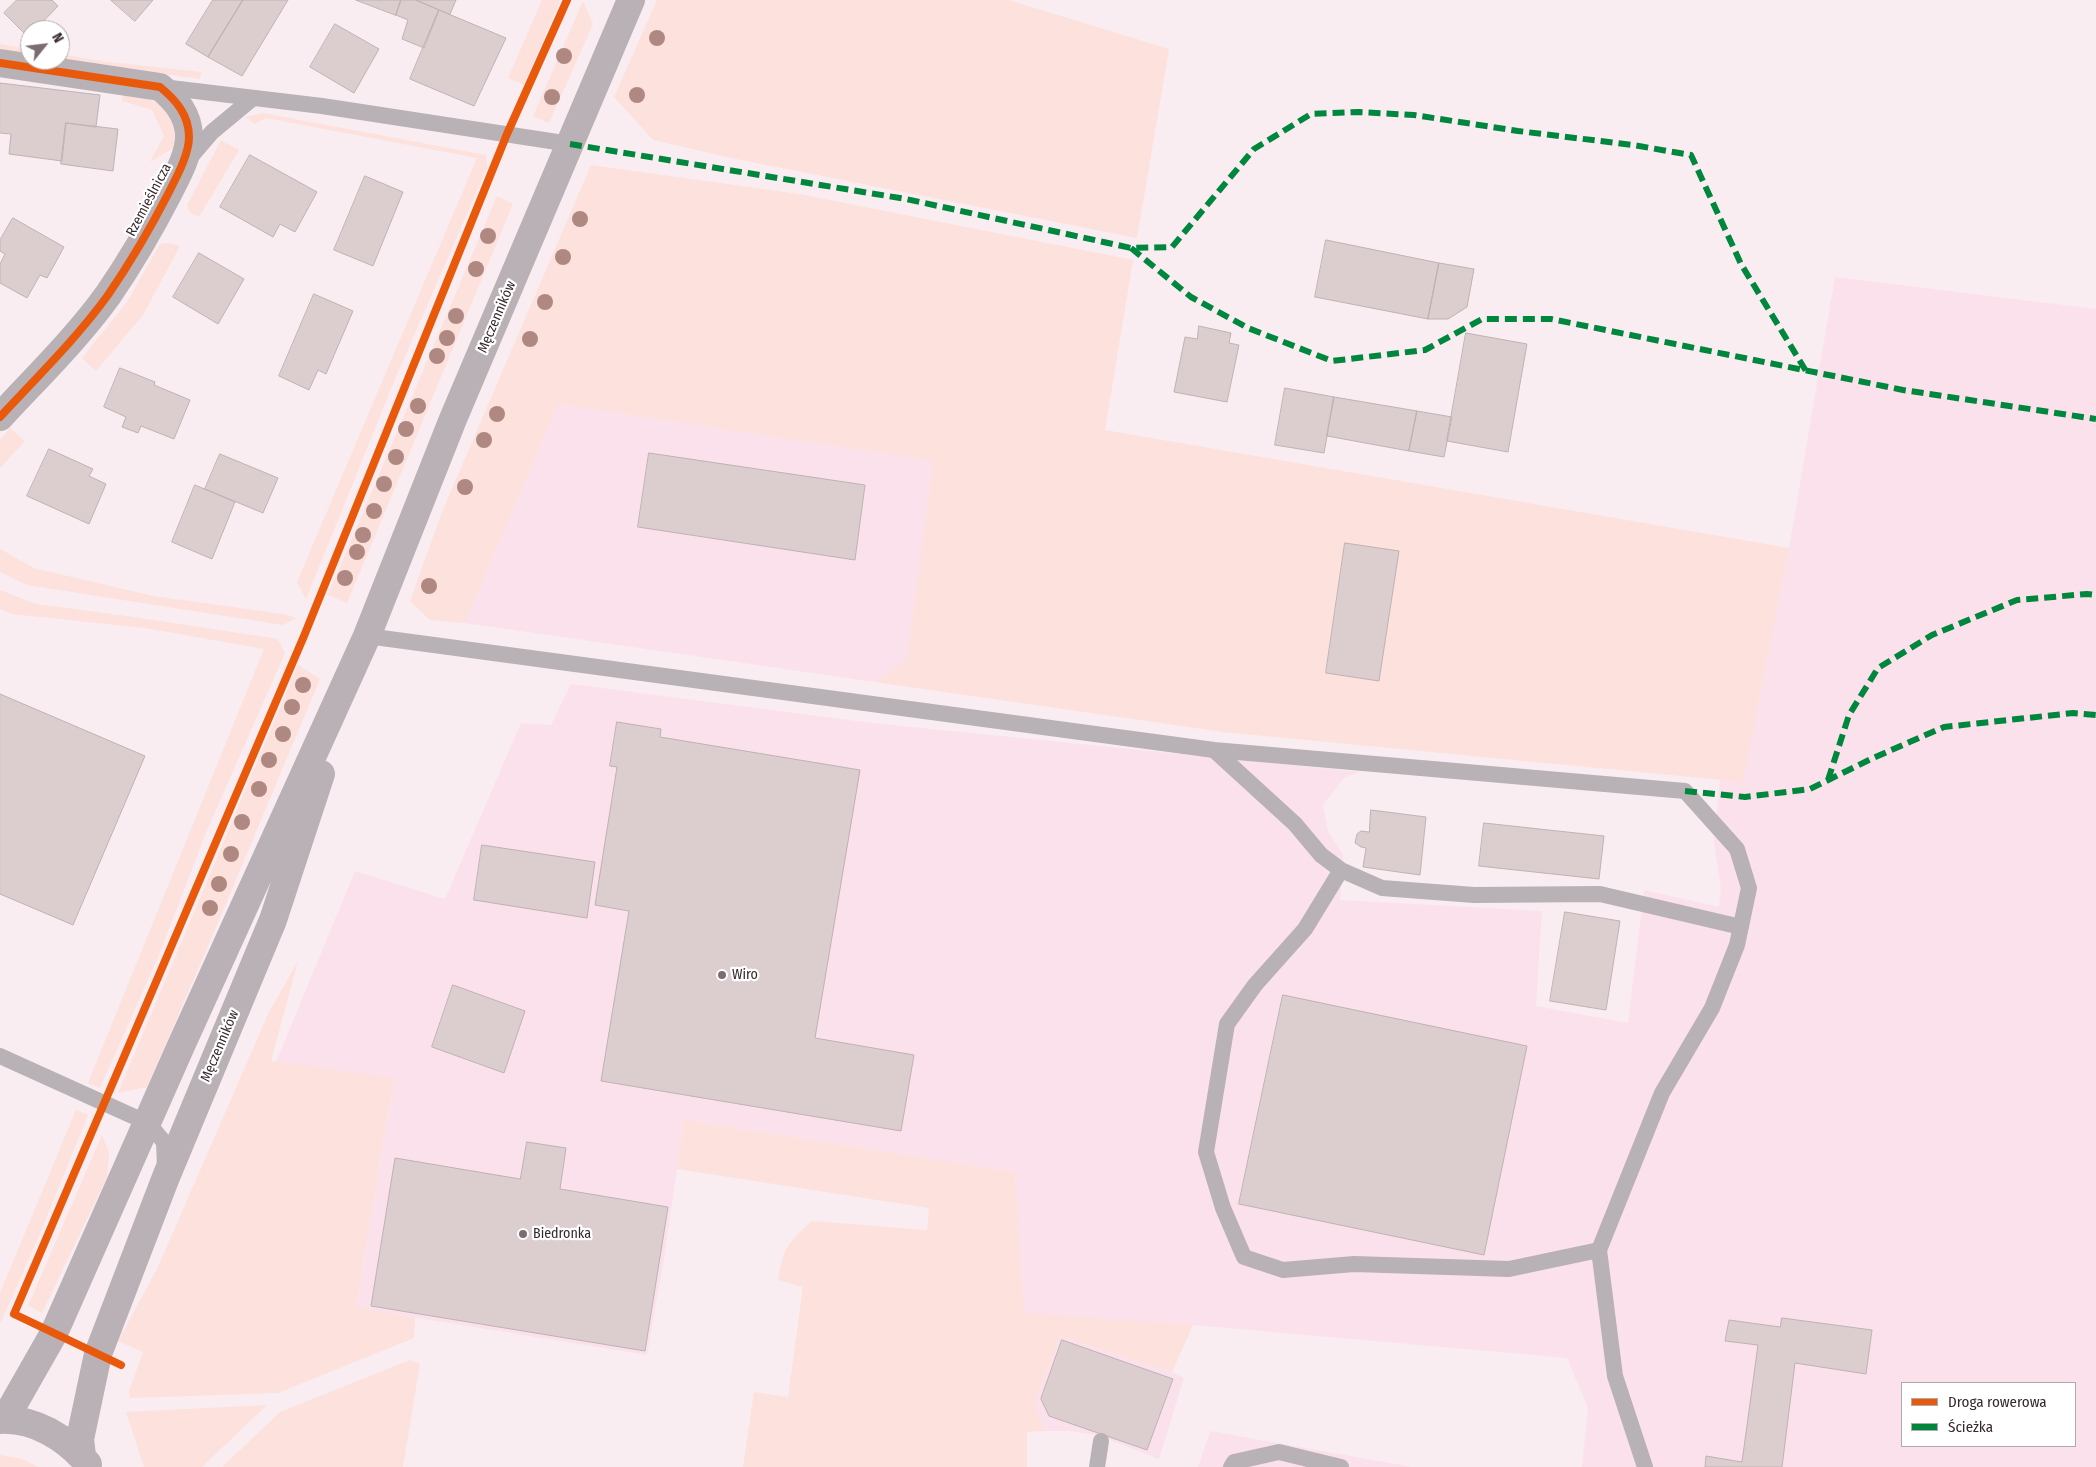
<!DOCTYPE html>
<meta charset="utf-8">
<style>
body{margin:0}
#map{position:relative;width:2096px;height:1467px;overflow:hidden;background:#f9edf1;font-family:"Fira Sans Condensed",sans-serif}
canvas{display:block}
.legend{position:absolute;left:1901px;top:1382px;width:175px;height:65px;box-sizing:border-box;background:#fff;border:1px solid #afa9ab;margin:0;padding:6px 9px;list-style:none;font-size:15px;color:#36272d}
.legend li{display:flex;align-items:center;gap:10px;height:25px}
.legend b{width:25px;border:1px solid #afa9ab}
.north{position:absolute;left:20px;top:20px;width:50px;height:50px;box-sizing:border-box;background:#fff;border:1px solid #afa9ab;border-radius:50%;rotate:61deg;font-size:14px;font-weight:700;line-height:20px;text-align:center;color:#36272d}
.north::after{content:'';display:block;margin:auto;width:18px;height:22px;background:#7a6c72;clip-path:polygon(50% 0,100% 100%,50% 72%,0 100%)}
</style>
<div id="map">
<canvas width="2096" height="1467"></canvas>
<ul class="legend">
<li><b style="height:6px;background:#e8590c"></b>Droga rowerowa</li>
<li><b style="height:6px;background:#00873e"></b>Ścieżka</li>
</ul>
<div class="north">N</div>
</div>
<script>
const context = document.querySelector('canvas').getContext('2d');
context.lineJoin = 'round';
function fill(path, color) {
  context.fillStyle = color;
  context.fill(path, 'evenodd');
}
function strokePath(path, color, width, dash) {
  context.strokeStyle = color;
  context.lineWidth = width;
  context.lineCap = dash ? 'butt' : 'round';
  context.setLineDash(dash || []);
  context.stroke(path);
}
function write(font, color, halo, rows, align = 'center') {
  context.font = font + ' "Fira Sans Condensed",sans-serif';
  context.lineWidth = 4.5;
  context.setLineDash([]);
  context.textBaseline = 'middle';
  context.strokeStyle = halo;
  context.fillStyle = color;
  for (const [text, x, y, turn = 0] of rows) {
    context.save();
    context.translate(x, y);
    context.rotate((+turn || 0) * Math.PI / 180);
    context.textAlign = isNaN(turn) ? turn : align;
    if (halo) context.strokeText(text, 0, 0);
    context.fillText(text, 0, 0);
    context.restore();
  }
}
const built = new Path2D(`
 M 1835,277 L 2096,309 L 2096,1467 L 1582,1467 L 1588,1408 L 1567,1358 L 1193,1325 L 1024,1314 L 1015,1172 L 684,1120 L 664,1259 L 647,1355 L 356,1308 L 394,1079 L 276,1062 L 355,871 L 445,899 L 521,723 L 551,725 L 571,684 L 872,723 L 1360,772 L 1345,777 L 1323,805 L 1328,831 L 1343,854 L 1340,900 L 1542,911 L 1536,1006 L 1628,1023 L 1644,890 L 1719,907 L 1721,888 L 1714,843 L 1720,780 L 1743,781 L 1789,548 ZM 1902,1383 L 2075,1383 L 2075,1446 L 1902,1446 Z
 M 558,404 L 933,461 L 907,661 L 875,682 L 465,623 Z
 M 1060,1336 L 1172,1372 L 1184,1378 L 1159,1459 L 1099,1436 L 1070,1431 L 1044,1431 L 1035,1403 Z
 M 1210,1431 L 1412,1467 L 1198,1467 Z`);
const green = new Path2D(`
 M 542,0 L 560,0 L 524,85 L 508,78 Z
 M 657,0 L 1009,0 L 1169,49 L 1137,238 L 736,159 L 653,140 L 614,97 Z
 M 583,1 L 593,24 L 549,123 L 533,116 Z
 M 0,44 L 30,49 L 30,56 L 0,52 Z
 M 60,54 L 101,61 L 201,72 L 200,79 L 60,60 Z
 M 123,93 C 159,99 175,108 175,147 L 150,162 L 164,136 L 152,110 L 122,101 Z
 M 263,113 L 486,155 L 487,168 L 395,379 L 306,599 L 297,582 L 477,158 L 266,118 L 255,124 L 245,117 Z
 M 221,140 L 239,150 L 199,217 L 190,213 L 187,205 Z
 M 591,165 L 799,194 L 1133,260 L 1105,430 L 1789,548 L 1743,782 L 1223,732 L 875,682 L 907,660 L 933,461 L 558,404 L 465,623 L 430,620 L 410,601 L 442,512 Z
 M 497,196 L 513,204 L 347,603 L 328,595 Z
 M 169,243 L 180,246 L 143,315 L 96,371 L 82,358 L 127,302 L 160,244 Z
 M 10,428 L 25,441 L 0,468 L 0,440 Z
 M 0,549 L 34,568 L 153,596 L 283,614 L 297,618 L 283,625 L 27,585 L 0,572 Z
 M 0,590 L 36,604 L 134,617 L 278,639 L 285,653 L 205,835 L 159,955 L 100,1088 L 88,1083 L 264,649 L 145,628 L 12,614 L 0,609 Z
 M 298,665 L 320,679 L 209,944 L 147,1087 L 118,1093 Z
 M 298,961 L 271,1061 L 394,1078 L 356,1307 L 415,1318 L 414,1338 L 278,1393 L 130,1398 L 129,1391 L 143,1352 L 118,1341 L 157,1269 L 269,1012 Z
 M 76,1110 L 88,1115 L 39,1236 L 0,1324 L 0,1293 Z
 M 684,1120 L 1015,1172 L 1024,1313 L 1193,1325 L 1172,1372 L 1060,1336 L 1035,1403 L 1044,1431 L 1027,1432 L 1027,1467 L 743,1467 L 754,1392 L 788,1397 L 803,1287 L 778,1280 C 784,1247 787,1244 812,1221 L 927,1230 L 929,1208 L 677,1169 Z
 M 102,1135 L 109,1152 L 107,1177 L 42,1313 L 28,1306 Z
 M 410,1360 L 420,1364 L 403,1467 L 222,1467 L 280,1412 Z
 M 267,1405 L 202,1467 L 144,1467 L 126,1412 Z
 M 0,1455 L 22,1459 L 38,1467 L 0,1467 Z`);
const building = new Path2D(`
 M 17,0 L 52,0 L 58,6 L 35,30 L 30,30 L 28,37 L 4,13 Z
 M 111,0 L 153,0 L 135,21 Z
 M 213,0 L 243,0 L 208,57 L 186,44 Z
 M 243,0 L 288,0 L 242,76 L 208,57 Z
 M 356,0 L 401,0 L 396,15 Z
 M 401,0 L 416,0 L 439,10 L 424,48 L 402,39 L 408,20 L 396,15 Z
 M 416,0 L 456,0 L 450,14 Z
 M 439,10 L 506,38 L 474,106 L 410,79 Z
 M 335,24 L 379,49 L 354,93 L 310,67 Z
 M 0,83 L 100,95 L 96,127 L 66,123 L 62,161 L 9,154 L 11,134 L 0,133 Z
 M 66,123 L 118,129 L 113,171 L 61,164 Z
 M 250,155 L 317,192 L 295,232 L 280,224 L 273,237 L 220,207 Z
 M 365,176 L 403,192 L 373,266 L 334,250 Z
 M 13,218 L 64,247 L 47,278 L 40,275 L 27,298 L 0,283 L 0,264 L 5,254 L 0,251 L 0,240 Z
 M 1326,240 L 1439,263 L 1428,319 L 1315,297 Z
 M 199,253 L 244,279 L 218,324 L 173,297 Z
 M 1439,263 L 1474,269 L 1467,307 L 1448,319 L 1428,319 Z
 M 314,294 L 353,311 L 326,374 L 318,370 L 309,390 L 279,376 Z
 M 1199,326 L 1231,333 L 1229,343 L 1239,345 L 1227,402 L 1174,392 L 1185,337 L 1197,339 Z
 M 1466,333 L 1527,344 L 1508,452 L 1447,441 Z
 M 120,368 L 155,382 L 154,385 L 190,400 L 174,439 L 141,426 L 138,433 L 122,427 L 126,417 L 104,407 Z
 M 1285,388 L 1334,397 L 1324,453 L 1275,445 Z
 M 1334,397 L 1417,411 L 1409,451 L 1327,436 Z
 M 1417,411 L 1452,417 L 1444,457 L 1409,451 Z
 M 49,449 L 93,469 L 89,476 L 106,484 L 89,524 L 27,496 Z
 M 649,453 L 865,485 L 855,560 L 638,527 Z
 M 220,454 L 278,478 L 263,513 L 205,489 Z
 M 195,485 L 235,502 L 212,559 L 172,542 Z
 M 1345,543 L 1399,551 L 1379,681 L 1326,673 Z
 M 0,694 L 145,756 L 73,925 L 0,894 Z
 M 617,722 L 661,729 L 660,737 L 860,770 L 815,1038 L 914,1055 L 901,1131 L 601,1081 L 629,911 L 595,905 L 617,767 L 610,766 Z
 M 1371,810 L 1426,817 L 1420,875 L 1363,867 L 1366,848 L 1361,847 L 1355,843 L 1357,834 L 1361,831 L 1369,832 Z
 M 1484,823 L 1604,836 L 1599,879 L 1479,866 Z
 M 482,845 L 595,862 L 587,918 L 474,900 Z
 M 1565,912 L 1620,921 L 1606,1010 L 1550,1001 Z
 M 453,985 L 525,1011 L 504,1073 L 432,1047 Z
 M 1283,995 L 1527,1046 L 1484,1255 L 1239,1204 Z
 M 527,1142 L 566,1148 L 560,1189 L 668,1207 L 645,1351 L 371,1306 L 395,1158 L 520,1179 Z
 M 1782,1318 L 1872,1330 L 1866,1374 L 1795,1363 L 1782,1467 L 1705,1467 L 1706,1456 L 1742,1462 L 1758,1345 L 1725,1341 L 1729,1320 L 1780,1327 Z
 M 1062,1340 L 1173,1379 L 1147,1450 L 1049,1416 L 1041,1399 Z`);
const service = new Path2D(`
 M 162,87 L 322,106 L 570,144
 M 188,160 L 212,132 L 253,98
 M 367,636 L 1214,750 L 1685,791 L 1737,849 L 1749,888 L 1737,945 L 1712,1008 L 1662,1093 L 1599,1250 L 1615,1376 L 1645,1467
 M 1214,750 L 1295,824 L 1321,855 L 1341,870 L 1382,888 L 1474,895 L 1600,894 L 1741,927
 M 1341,870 L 1305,929 L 1255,985 L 1227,1024 L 1206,1152 L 1223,1208 L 1244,1257 L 1283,1270 L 1354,1264 L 1509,1269 L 1599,1250
 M 0,1056 L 148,1123 L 164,1142 L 165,1167
 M 1097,1467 L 1101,1441
 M 1231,1467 L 1234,1462 L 1279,1452 L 1341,1467`);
const minor = new Path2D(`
 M 0,63 L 160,87 C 176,100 189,115 189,137 C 189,155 176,178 168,194 C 150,229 130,263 108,295 C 77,338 36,378 0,417`);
const secondary = new Path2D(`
 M 5,1419 L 54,1333 L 180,1048 L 367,636 L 453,419 L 631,0
 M 0,1420 C 34,1418 67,1438 88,1464
 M 82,1456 L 80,1439 L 98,1354 L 166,1177 L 273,920 L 321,774`);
const quiet = new Path2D(`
 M 570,144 L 906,199 L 1131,248 L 1172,247 L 1254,149 L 1311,114 L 1359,112 L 1414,115 L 1518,131 L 1633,145 L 1691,155 L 1741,264 L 1806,371
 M 1131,248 L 1191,297 L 1248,328 L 1332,361 L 1425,350 L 1482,319 L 1551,319 L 1903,390 L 2096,419
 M 1828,780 L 1849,715 L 1878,668 L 1932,635 L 2017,600 L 2087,594 L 2096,595
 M 1685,791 L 1745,797 L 1810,789 L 1871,759 L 1944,727 L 2073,713 L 2096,715`);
const cycleway = new Path2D(`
 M 0,63 L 160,87 C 176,100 189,115 189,137 C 189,155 176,178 168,194 C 150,229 130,263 108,295 C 77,338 36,378 0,417
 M 121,1365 L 14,1314 L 304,636 L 507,134 L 567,0`);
const trees = [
 [657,38],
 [564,56],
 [637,95],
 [552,97],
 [580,219],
 [488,236],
 [563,257],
 [476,269],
 [545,302],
 [456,316],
 [447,338],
 [530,339],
 [437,356],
 [418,406],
 [497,414],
 [406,429],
 [484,440],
 [396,457],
 [384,484],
 [465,487],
 [374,511],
 [363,535],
 [357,552],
 [345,578],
 [429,586],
 [303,685],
 [292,707],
 [283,734],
 [269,760],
 [259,789],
 [242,822],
 [231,854],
 [219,884],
 [210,908]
];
const markers = [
 [722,975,5,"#7a6c72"],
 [523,1234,5,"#7a6c72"]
];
const streetNames = [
 ["Rzemieślnicza",149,200,-62],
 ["Męczenników",497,317,-67],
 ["Męczenników",220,1046,-67]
];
const poiNames = [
 ["Wiro",732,975],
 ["Biedronka",533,1234]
];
fill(built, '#fbe1eb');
fill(green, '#fce1dc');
fill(building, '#dccdcf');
strokePath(building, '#bfb2b4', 1);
strokePath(service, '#b8b1b6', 16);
strokePath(minor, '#b8b1b6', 28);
strokePath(secondary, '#b9b1b6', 28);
strokePath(quiet, '#00873e', 6, [12, 6]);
strokePath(cycleway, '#e8590c', 8);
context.fillStyle = '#ae8881';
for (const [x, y] of trees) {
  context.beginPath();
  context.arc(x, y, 8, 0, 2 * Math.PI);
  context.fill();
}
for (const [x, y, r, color] of markers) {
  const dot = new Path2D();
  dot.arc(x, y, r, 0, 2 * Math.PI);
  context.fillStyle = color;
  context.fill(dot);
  strokePath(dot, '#fff', 2);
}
write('14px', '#36272d', '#fff', streetNames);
write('14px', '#36272d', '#fff', poiNames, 'left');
</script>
